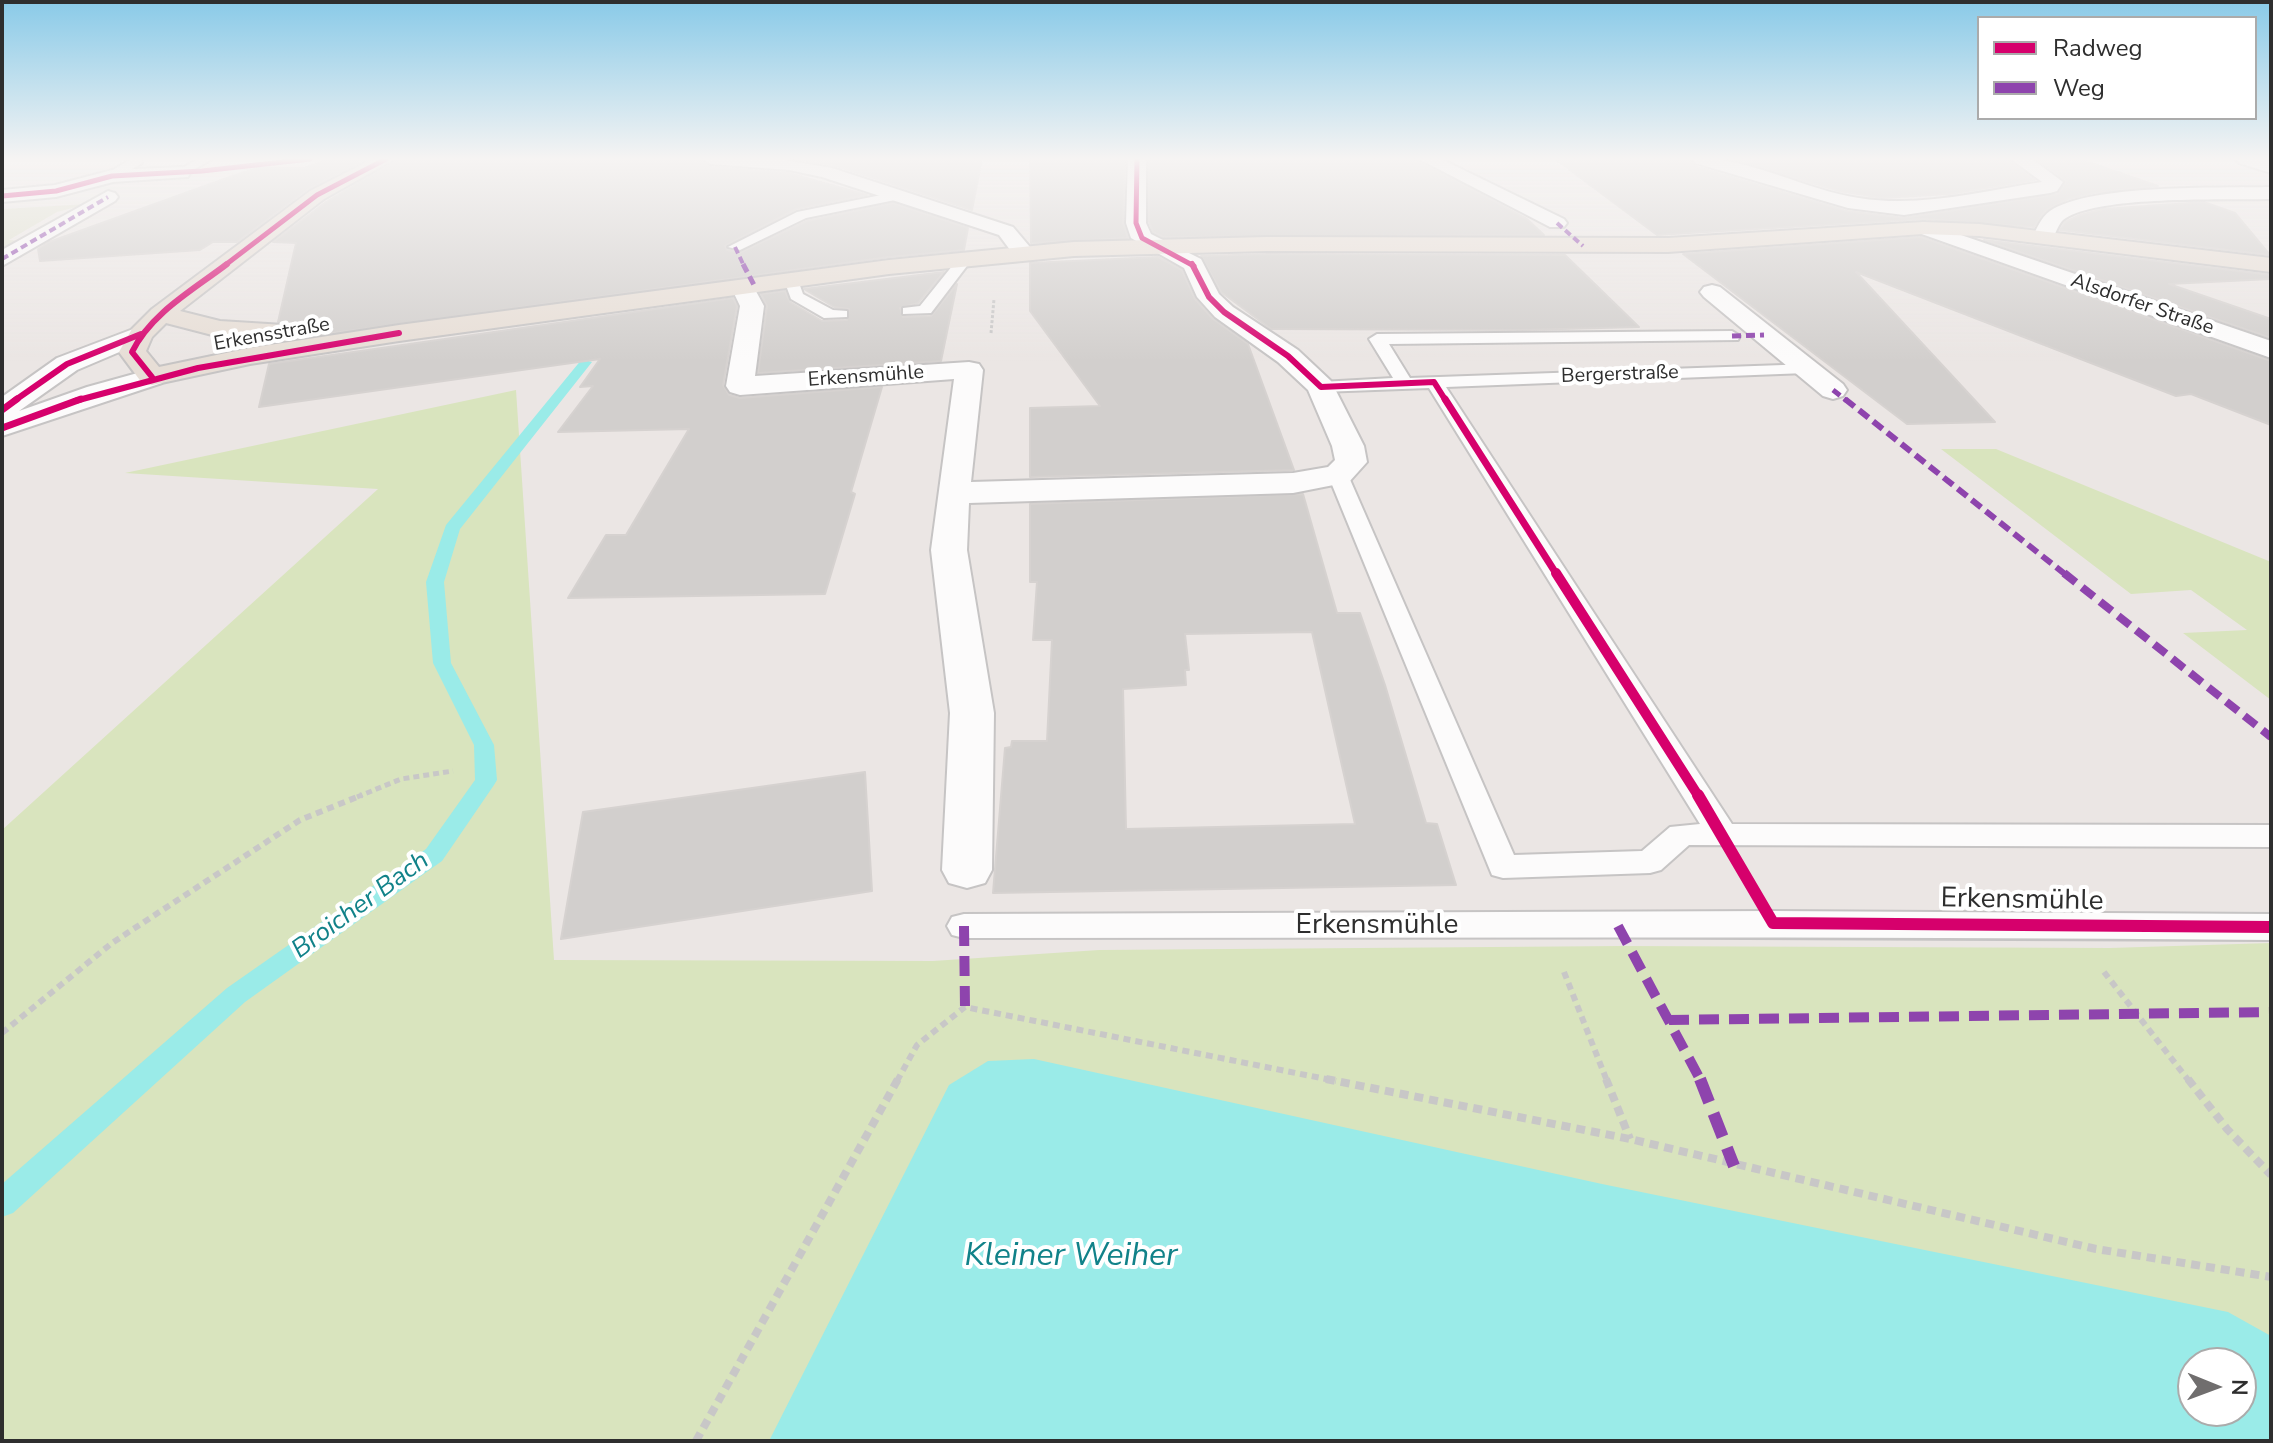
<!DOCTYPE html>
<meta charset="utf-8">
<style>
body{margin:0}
#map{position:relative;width:2273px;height:1443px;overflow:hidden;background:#ebe6e4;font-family:"Nunito Sans",sans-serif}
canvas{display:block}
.frame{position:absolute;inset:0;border:4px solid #2e2e2e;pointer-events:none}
.legend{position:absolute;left:1977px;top:16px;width:280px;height:104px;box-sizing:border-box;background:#fff;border:2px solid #ababab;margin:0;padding:10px 14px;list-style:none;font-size:24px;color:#2e2e2e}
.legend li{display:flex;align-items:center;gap:16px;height:40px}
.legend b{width:40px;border:2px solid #ababab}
.north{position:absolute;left:2177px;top:1347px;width:80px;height:80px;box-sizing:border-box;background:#fff;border:2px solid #ababab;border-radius:50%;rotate:91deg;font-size:22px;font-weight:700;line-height:32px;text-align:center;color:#2e2e2e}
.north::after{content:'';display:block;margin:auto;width:28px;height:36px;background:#706e6e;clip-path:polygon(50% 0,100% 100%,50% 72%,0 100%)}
</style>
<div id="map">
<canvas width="2273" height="1443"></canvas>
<div class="frame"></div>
<ul class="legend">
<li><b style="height:10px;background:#d6006c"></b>Radweg</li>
<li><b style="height:10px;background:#8e44ad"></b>Weg</li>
</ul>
<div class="north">N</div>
</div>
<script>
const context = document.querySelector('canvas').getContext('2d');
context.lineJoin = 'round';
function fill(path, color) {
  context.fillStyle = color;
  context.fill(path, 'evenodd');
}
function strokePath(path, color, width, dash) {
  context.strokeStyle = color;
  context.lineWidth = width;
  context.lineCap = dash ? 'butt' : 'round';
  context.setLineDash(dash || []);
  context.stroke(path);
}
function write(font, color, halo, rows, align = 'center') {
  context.font = font + ' "Nunito Sans",sans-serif';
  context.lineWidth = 8;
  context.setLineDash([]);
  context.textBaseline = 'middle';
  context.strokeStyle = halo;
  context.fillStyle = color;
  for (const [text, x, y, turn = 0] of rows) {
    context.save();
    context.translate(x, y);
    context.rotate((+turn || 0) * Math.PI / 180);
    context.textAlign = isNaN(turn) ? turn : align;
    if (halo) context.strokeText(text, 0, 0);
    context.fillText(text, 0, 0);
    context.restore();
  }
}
const green = new Path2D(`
 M 516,390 L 554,960 L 933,961 L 1099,950 L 1623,946 L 2110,948 L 2271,943 L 2271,1441 L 2,1441 L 2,830 L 378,489 L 125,473 ZM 2193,1363 L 2241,1363 L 2241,1411 L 2193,1411 Z
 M 1941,449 L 1996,449 L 2271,562 L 2271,700 L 2183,633 L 2247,630 L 2191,590 L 2131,594 Z`);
const cemetery = new Path2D(`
 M 88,204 L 57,212 L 9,240 L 23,241 L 2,253 L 2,209 Z`);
const water = new Path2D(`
 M 1034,1059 L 1602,1184 L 2228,1312 L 2271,1336 L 2271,1441 L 769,1441 L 949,1085 L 988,1061 ZM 2193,1363 L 2241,1363 L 2241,1411 L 2193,1411 Z`);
const stream = new Path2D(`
 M 582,359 L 592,362 L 460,529 L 444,582 L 451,663 L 494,745 L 497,780 L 494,785 L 442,861 L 245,1002 L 13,1213 L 2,1217 L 2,1184 L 227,988 L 426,849 L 475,780 L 474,745 L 433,663 L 426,582 L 446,525 Z`);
const building = new Path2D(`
 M 329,159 L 367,159 L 308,189 L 237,242 L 213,242 L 200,250 L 40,261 L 38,249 L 49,242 L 235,175 L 257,168 L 304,168 Z
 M 398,159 L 699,159 L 711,167 L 789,173 L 867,195 L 796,209 L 725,246 L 727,250 L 739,253 L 807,221 L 893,203 L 968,228 L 964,250 L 889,257 L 297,338 L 300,333 L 295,326 L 278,322 L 296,243 L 273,242 L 326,202 Z
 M 795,159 L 982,159 L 972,210 L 833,165 Z
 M 1030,159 L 1125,159 L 1123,223 L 1128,238 L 1031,243 Z
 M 1149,159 L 1416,159 L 1527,219 L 1544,235 L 1163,237 L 1153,232 L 1149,222 Z
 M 1555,159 L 1689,159 L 1694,166 L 1847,211 L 1904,218 L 2058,194 L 2066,181 L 2037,159 L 2080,159 L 2158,186 L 2094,193 L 2068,199 L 2045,211 L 2034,227 L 1923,219 L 1657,235 Z
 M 1729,159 L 2008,159 L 2035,180 L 1950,194 L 1882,198 L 1839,191 Z
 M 2204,202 L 2235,213 L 2270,255 L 2060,230 L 2065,222 L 2080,215 L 2103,209 Z
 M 1921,237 L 2271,361 L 2271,425 L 2191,394 L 2176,396 L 1856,272 L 1995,422 L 1907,424 L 1683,254 Z
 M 1984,240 L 2271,275 L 2271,279 L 2169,284 L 2271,319 L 2271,338 Z
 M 1267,254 L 1565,255 L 1639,327 L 1523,330 L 1271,329 L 1221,292 L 1201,256 Z
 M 1158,257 L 1182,270 L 1195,299 L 1213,319 L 1248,344 L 1294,470 L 1030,477 L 1030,408 L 1100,406 L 1030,311 L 1030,263 Z
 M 944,272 L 918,303 L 900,308 L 903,317 L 931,316 L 957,284 L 941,361 L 758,373 L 767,306 L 761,294 L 785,291 L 790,302 L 822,321 L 847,320 L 849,309 L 834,307 L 804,289 Z
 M 733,298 L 737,306 L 723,385 L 729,395 L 740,398 L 882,387 L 851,492 L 855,494 L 825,594 L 568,598 L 606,535 L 626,535 L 689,429 L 558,432 L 593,386 L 580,387 L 600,359 L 259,407 L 269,364 Z
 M 1303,494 L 1337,613 L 1360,613 L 1385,685 L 1426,823 L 1437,824 L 1456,885 L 993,893 L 1005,748 L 1011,747 L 1012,741 L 1047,741 L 1052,640 L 1033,640 L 1037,582 L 1030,582 L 1030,504 ZM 1312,632 L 1355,824 L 1126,829 L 1123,689 L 1186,685 L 1185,670 L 1189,670 L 1185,634 Z
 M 865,772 L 872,891 L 561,939 L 583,812 Z`);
const pathFar3 = new Path2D(`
 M 991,333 L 994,299`);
const pathFar2 = new Path2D(`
 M 357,797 L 401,779 L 453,771`);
const pathFar1 = new Path2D(`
 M 1564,972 L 1607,1081
 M 2104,972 L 2189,1081
 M 2,1033 L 112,943 L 300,820 L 362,795
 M 897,1081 L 917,1045 L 965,1007 L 1336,1081`);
const path = new Path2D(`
 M 1326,1079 L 1630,1139 L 2096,1249 L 2271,1277
 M 1606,1079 L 1630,1139
 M 2188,1079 L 2227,1129 L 2271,1175
 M 696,1441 L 898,1079`);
const service = new Path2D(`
 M 131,159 L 141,159 L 142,163 L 116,179 L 108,179 L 108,173 Z
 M 198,159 L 212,159 L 185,175 L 177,175 L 177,171 Z
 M 896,192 L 900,193 L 900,199 L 806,218 L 740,250 L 728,247 L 797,212 Z
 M 966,254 L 973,258 L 931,313 L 903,314 L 903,308 L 920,306 L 961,255 Z
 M 791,276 L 798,280 L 803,294 L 833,310 L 847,311 L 847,317 L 824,318 L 791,299 L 784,280 Z
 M 1732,331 L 1740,336 L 1738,340 L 1389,344 L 1410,378 L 1812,364 L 1815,368 L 1812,372 L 1806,373 L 1446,387 L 1732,824 L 2271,825 L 2271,847 L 1689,845 L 1661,870 L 1650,873 L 1503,878 L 1492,875 L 1328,475 L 1331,471 L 1345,471 L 1348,475 L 1514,855 L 1642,851 L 1670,827 L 1700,824 L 1429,388 L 1321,392 L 1312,387 L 1321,382 L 1393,378 L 1369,339 L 1377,334 Z
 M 1773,911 L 2271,914 L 2271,940 C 1835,936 1400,938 964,938 L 952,935 L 947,926 L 952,917 L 964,914 Z`);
const minor = new Path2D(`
 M 702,159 L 778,159 L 832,168 L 1013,227 L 1035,253 L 1032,258 L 1016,258 L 999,235 L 822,177 L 789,170 L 711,164 Z
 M 1128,159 L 1146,159 L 1146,223 L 1151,234 L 1201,259 L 1219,294 L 1233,307 L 1298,350 L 1331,381 L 1364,446 L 1367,462 L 1349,482 L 1293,493 L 969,503 L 967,550 L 994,713 L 992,870 L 985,883 L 967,888 L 949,883 L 942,870 L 950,713 L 931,550 L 954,379 L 740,395 L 730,392 L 726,386 L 740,306 L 731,287 L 735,282 L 751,282 L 764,306 L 755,376 L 969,362 L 979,364 L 983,370 L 971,482 L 1293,473 L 1328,467 L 1335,460 L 1332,446 L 1308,390 L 1278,362 L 1215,317 L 1197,297 L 1184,268 L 1131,238 L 1126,223 Z
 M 1419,159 L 1441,159 L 1564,219 L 1567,223 L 1564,227 L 1550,227 Z
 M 1692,159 C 1750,156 1803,190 1859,198 C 1920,208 1982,191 2042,182 L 2011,159 L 2032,159 L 2063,182 L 2057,191 L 2050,193 L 1904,215 L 1848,208 L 1695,163 Z
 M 2236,159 L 2262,159 L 2271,162 L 2271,173 L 2239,163 Z
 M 181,167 L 188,169 L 190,173 L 188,177 L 113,182 L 56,197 L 2,202 L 2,190 L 55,185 L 112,170 Z
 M 108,191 L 115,193 L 118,197 L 115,201 L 2,266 L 2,250 Z
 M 1923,222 L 2271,341 L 2271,358 L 1916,232 L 1913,228 Z
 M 1712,285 L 1720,287 L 1843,384 L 1847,390 L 1843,396 L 1833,399 L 1823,396 L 1704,297 L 1700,292 L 1704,287 Z`);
const tertiary = new Path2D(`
 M 2271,187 L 2271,199 C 2228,200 2094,195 2063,220 C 2058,225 2055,235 2051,242 L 2043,243 L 2032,237 C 2037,229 2041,217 2050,211 C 2090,184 2220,188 2271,187 Z`);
const secondary = new Path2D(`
 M 141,326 L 150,329 L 154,334 L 150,339 L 77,370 L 19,411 L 87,387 L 152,369 L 162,371 L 166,377 L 162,383 L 2,436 L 2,397 L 57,358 Z`);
const primary = new Path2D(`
 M 373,159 L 395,159 L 324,199 L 180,311 L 220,321 L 284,325 L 293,328 L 297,333 L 293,338 L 284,341 L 220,337 L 166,323 L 152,337 L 146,351 L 159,367 L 250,348 L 399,325 L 889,260 L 1074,242 L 1267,237 L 1668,238 L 1923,222 L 1979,224 L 2271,258 L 2271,272 L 1979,236 L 1923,234 L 1668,252 L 1267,251 L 1074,256 L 889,274 L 399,341 L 250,364 L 152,385 L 142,383 L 119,352 L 132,329 L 152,309 L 310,191 Z`);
const quietFar5 = new Path2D(`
 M 1557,223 L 1583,246
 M 735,247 L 744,266
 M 2,259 L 108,197`);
const quietFar4 = new Path2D(`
 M 743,264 L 754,285
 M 1732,336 L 1764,335
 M 1833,390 L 1847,401`);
const quietFar3 = new Path2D(`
 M 1845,399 L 2066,575`);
const quietFar2 = new Path2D(`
 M 2064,573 L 2271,737`);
const quietFar1 = new Path2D(`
 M 964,926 L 965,1007
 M 1618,926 L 1701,1081
 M 1669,1020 L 2271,1012`);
const quiet = new Path2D(`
 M 1700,1079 L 1734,1166`);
const cyclewayFar4 = new Path2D(`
 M 1137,159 L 1136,223 L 1142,238 L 1194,266
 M 2,196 L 56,191 L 112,176 L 202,171 L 310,159
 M 224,266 L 317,195 L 386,159`);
const cyclewayFar3 = new Path2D(`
 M 1192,264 L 1209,297 L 1224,312 L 1288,356 L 1321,387 L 1434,382 L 1446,401
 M 152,377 L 132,352 C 151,313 193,290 227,264
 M 14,401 L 67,364 L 141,334
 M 75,401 L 198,368 L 399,333`);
const cyclewayFar2 = new Path2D(`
 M 1445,399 L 1557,575
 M 2,410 L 17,399
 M 2,428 L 81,399`);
const cyclewayFar1 = new Path2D(`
 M 1556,573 L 1699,797`);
const cycleway = new Path2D(`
 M 1698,795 L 1773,923 L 2271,927`);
const farStreetnames = [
 ["Alsdorfer Straße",2142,305,19],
 ["Erkensstraße",272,335,-10],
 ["Bergerstraße",1620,375,-2],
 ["Erkensmühle",866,377,-4]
];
const waterNames = [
 ["Broicher Bach",361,906,-36]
];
const nearStreetnames = [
 ["Erkensmühle",2022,901,1],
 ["Erkensmühle",1377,926]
];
const nearWaternames = [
 ["Kleiner Weiher",1071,1257]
];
fill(green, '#d9e4be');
fill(cemetery, '#dddecc');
fill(water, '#9aebe8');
fill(stream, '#9aebe8');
fill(building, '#d2cfcd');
strokePath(building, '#d6d2d0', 2);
strokePath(service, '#c6c4c4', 4);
strokePath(minor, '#c6c4c4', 4);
strokePath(tertiary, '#c6c4c4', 4);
strokePath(secondary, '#c6c4c4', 4);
strokePath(primary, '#c6c4c4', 4);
strokePath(pathFar3, '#c8c7c7', 3, [3, 2]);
strokePath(pathFar2, '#c8c7c7', 5, [6, 4]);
strokePath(pathFar1, '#c8c7c7', 6, [7, 5]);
strokePath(path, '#c8c7c7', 8, [9, 6]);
fill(service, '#fcfbfb');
fill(minor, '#fcfbfb');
fill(tertiary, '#fcfbfb');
fill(secondary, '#fcfbfb');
fill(primary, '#e7ded6');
strokePath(quietFar5, '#8e44ad', 4, [7, 4]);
strokePath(quietFar4, '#8e44ad', 5, [9, 5]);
strokePath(quietFar3, '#8e44ad', 6, [12, 6]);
strokePath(quietFar2, '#8e44ad', 8, [15, 8]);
strokePath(quietFar1, '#8e44ad', 10, [20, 10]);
strokePath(quiet, '#8e44ad', 12, [25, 12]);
strokePath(cyclewayFar4, '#d6006c', 5);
strokePath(cyclewayFar3, '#d6006c', 6);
strokePath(cyclewayFar2, '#d6006c', 7);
strokePath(cyclewayFar1, '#d6006c', 10);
strokePath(cycleway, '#d6006c', 12);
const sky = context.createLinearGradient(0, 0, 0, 361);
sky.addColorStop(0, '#89cae8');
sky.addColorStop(0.44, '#f6f4f3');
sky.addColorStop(1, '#f6f4f300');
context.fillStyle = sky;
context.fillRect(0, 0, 2273, 361);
write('20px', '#2e2e2e', '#fff', farStreetnames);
write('italic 26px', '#118289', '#fff', waterNames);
write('28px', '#2e2e2e', '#fff', nearStreetnames);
write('italic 32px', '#118289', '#fff', nearWaternames);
</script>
